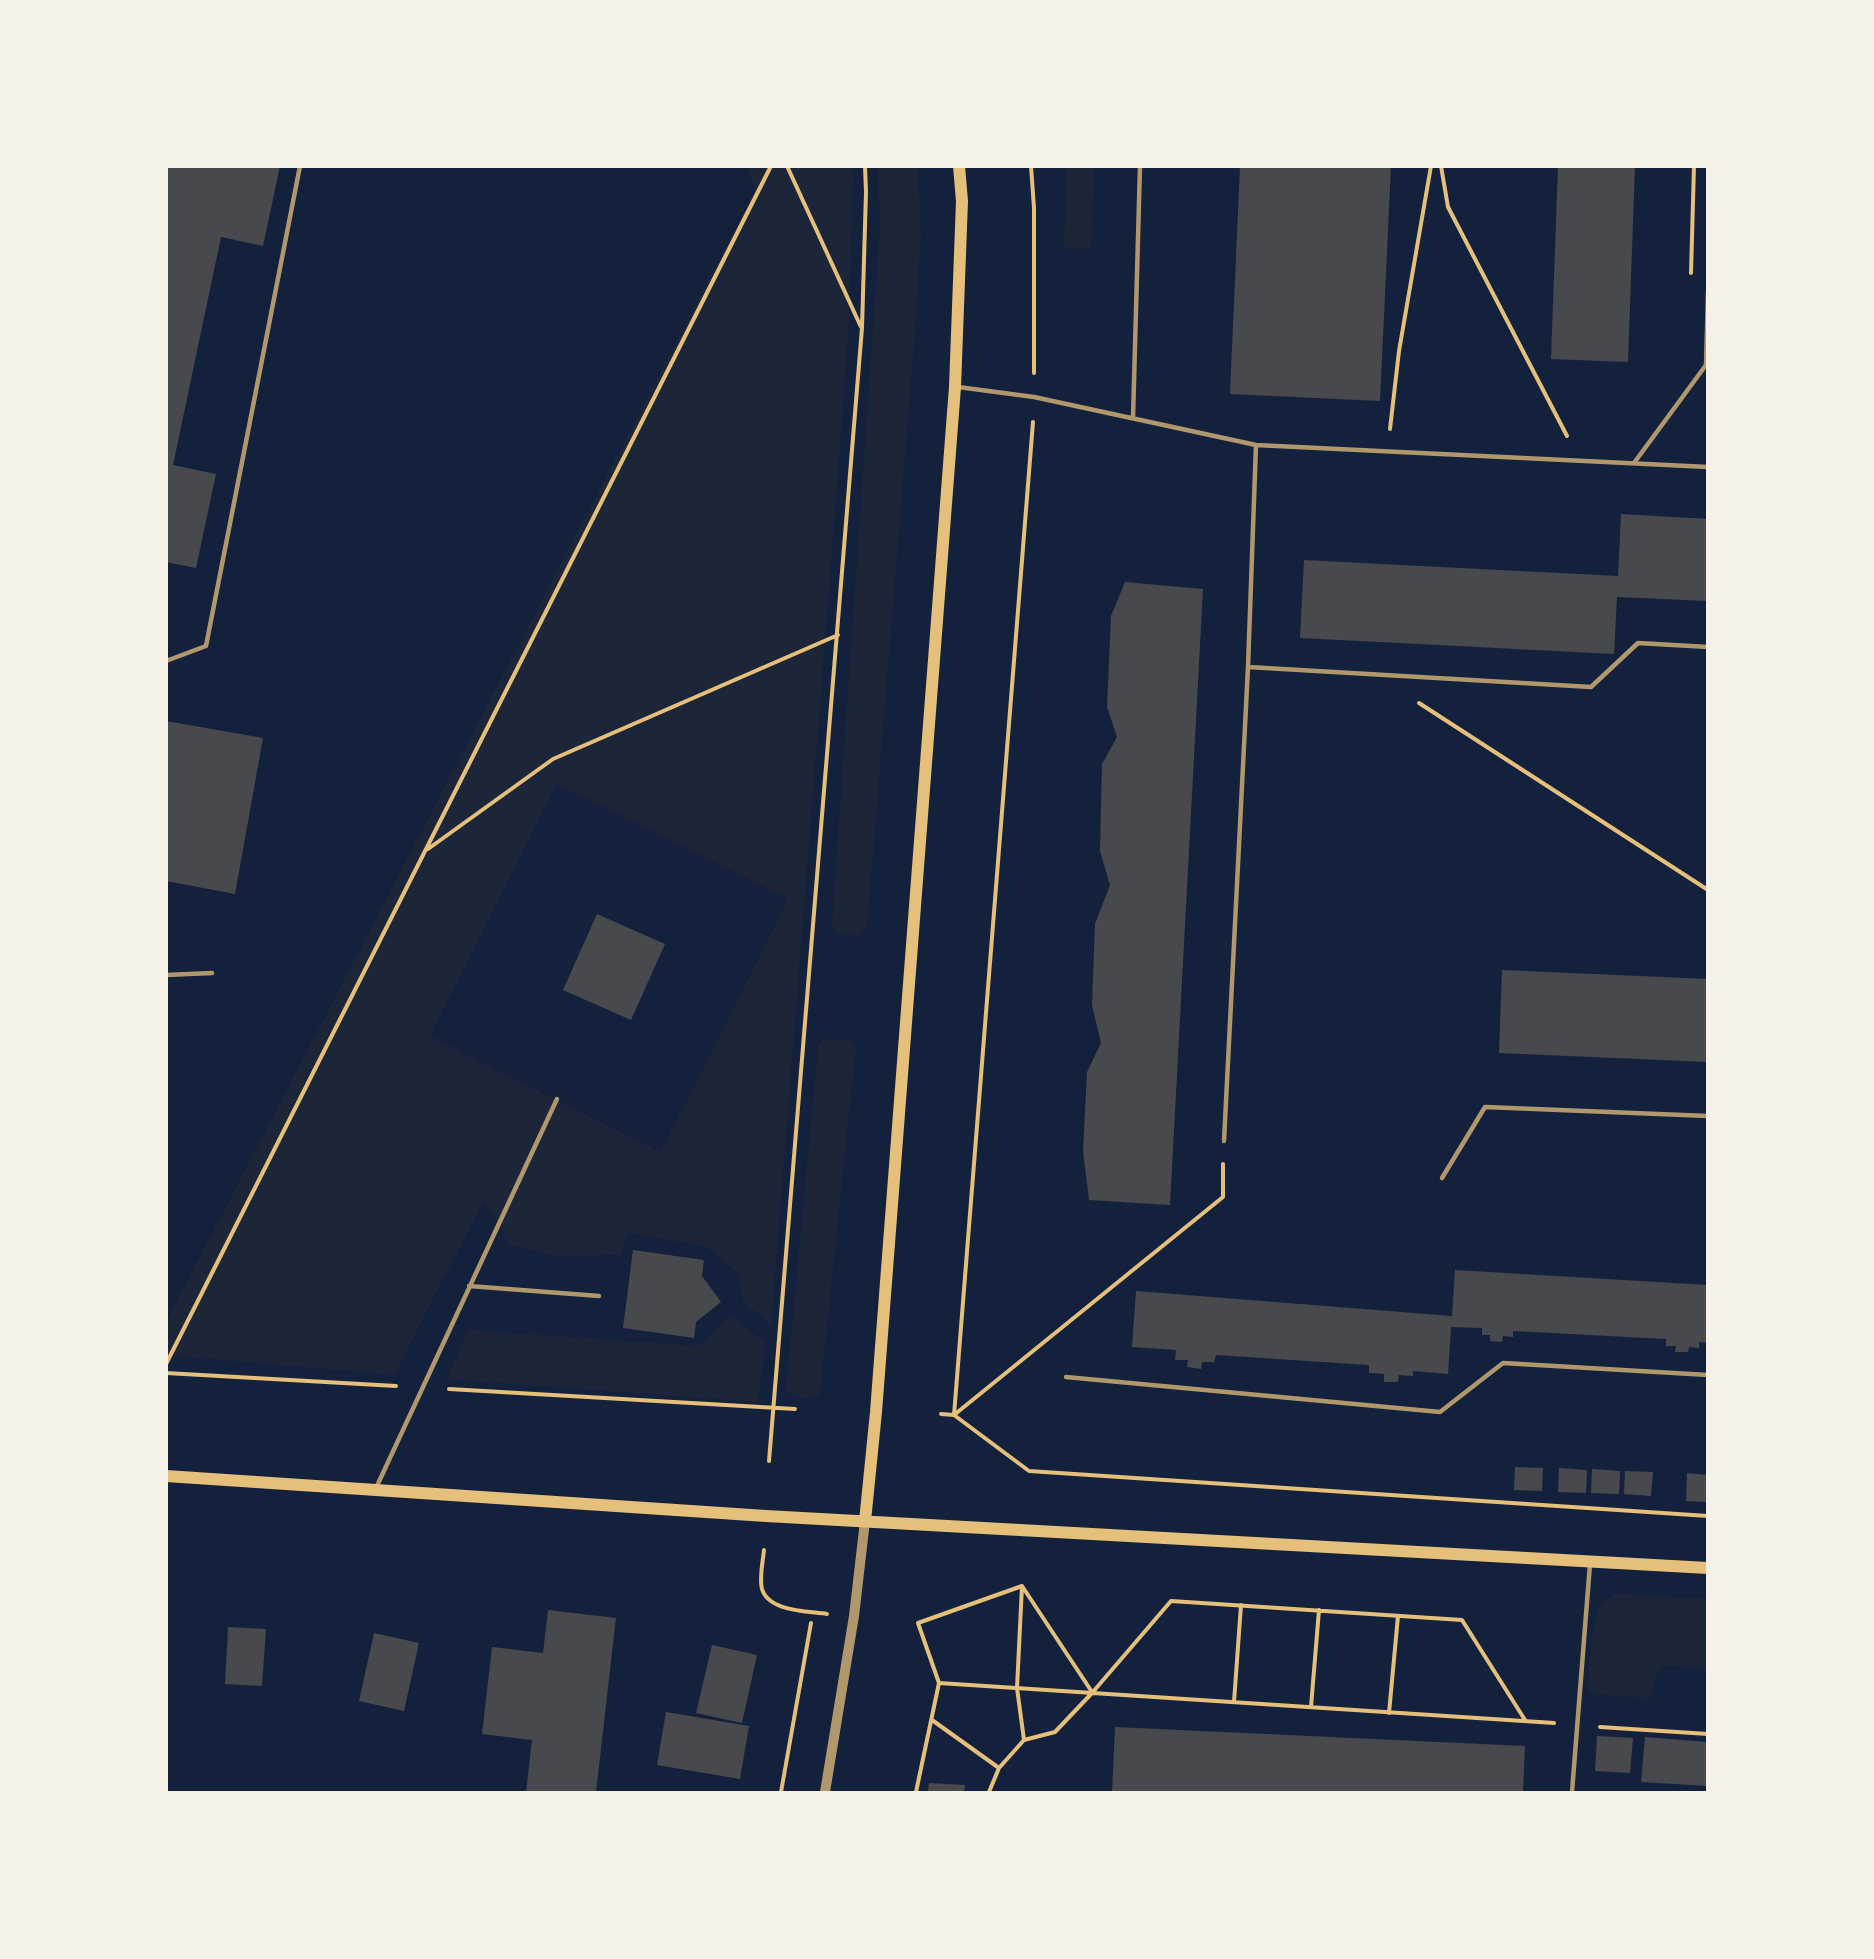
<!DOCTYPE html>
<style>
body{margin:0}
#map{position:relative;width:1874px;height:1959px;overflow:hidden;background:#14213d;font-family:"Sofia Sans Condensed",sans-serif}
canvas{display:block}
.frame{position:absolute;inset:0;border:168px solid #f6f1e7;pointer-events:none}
</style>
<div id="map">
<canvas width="1874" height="1959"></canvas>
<div class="frame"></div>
</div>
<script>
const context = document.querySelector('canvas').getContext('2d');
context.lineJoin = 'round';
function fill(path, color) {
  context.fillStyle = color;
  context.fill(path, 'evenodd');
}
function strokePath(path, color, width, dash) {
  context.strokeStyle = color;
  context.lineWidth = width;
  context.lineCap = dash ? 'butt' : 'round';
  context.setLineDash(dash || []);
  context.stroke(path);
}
const green = new Path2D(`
 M 747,167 L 852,167 L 853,176 L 849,318 L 839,461 L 771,1325 L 743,1301 L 739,1274 L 705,1246 L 628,1233 L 621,1255 L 552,1256 L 509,1244 L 484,1200 L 394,1375 L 167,1355 L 166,1322 L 755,191 ZM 557,784 L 788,899 L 661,1152 L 430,1036 Z
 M 878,167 L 918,167 L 921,234 L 914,344 L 867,927 L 860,935 L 838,934 L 832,924 L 880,226 Z
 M 1065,167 L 1094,167 L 1091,249 L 1063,248 L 1066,213 Z
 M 824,1039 L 852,1041 L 856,1047 L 820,1394 C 808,1400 797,1398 786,1391 L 818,1047 Z
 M 731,1315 L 765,1343 L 758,1402 L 446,1379 L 469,1330 L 698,1346 Z
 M 1616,1594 L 1707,1599 L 1707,1669 L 1667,1666 L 1659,1669 L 1655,1677 L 1652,1696 L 1649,1698 L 1592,1694 L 1588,1691 C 1590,1669 1588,1619 1604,1602 C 1607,1599 1612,1596 1616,1594 Z`);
const building = new Path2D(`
 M 166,166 L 280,166 L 263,246 L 221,237 L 173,465 L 216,474 L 196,568 L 166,562 Z
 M 1240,166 L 1391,166 L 1380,401 L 1230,394 Z
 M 1558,166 L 1635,166 L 1628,362 L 1551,359 Z
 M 1621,514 L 1708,519 L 1708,601 L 1617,597 L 1614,654 L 1300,638 L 1304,560 L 1618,576 Z
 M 1125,582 L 1203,589 L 1170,1205 L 1089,1200 L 1083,1151 L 1087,1072 L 1101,1043 L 1092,1005 L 1095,924 L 1110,885 L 1100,851 L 1102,764 L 1117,737 L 1107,707 L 1111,616 Z
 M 166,721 L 263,738 L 235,894 L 166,881 Z
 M 597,914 L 665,944 L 631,1020 L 563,990 Z
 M 1502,970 L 1708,979 L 1708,1062 L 1499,1053 Z
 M 633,1250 L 704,1260 L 702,1276 L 721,1302 L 696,1322 L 694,1338 L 623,1328 Z
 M 1455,1270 L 1708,1285 L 1708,1343 L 1699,1342 L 1699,1348 L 1689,1347 L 1688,1352 L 1675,1352 L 1676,1346 L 1666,1346 L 1666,1339 L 1513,1331 L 1513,1337 L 1503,1336 L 1502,1342 L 1490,1341 L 1490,1335 L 1482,1335 L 1482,1328 L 1451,1327 L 1448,1374 L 1413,1371 L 1413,1376 L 1399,1375 L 1398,1382 L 1384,1382 L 1384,1374 L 1369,1373 L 1369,1365 L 1216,1355 L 1214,1362 L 1202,1362 L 1201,1369 L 1187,1367 L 1188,1360 L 1175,1360 L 1176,1350 L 1132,1347 L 1136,1291 L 1452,1316 Z
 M 1515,1467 L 1543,1468 L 1542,1491 L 1514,1490 Z
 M 1559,1468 L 1587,1470 L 1586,1493 L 1558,1492 Z
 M 1592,1469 L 1620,1471 L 1619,1494 L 1591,1493 Z
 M 1625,1471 L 1653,1472 L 1651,1496 L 1624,1494 Z
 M 1687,1473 L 1708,1475 L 1708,1502 L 1686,1501 Z
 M 548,1610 L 616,1618 L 596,1792 L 526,1792 L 532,1740 L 482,1734 L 492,1647 L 543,1653 Z
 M 228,1627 L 266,1629 L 262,1686 L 225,1684 Z
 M 374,1633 L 419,1643 L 404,1711 L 359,1701 Z
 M 712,1645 L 757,1655 L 742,1723 L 696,1713 Z
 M 666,1712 L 749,1726 L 740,1779 L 657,1765 Z
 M 1115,1727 L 1525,1746 L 1523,1792 L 1112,1792 Z
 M 1597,1736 L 1633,1738 L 1630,1773 L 1595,1771 Z
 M 1645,1737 L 1708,1742 L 1708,1786 L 1641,1782 Z
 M 929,1783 L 965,1785 L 964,1792 L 928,1792 Z`);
const path = new Path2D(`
 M 787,166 L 861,327
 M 1031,166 L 1034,208 L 1034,373
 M 1441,166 L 1448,207 L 1567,436
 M 1691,273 L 1694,166
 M 1033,422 L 954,1415 L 1029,1471 L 1708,1516
 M 1390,429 L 1399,351 L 1431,166
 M 1419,703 L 1708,890
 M 428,849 L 553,759 L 838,635
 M 166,1364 L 771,166
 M 166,1373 L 396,1386
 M 449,1389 L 795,1409
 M 941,1414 L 954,1415 L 1223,1197 L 1223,1164
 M 769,1461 L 862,328 L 866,192 L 865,166
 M 764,1550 C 763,1561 759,1578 762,1589 C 769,1612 808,1611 827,1614
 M 1022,1586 L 1092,1692
 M 939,1683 L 1554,1723
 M 1234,1702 L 1241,1605
 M 1311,1707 L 1319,1610
 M 1389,1713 L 1398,1616
 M 932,1720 L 999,1768
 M 1600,1727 L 1708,1734
 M 781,1792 L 811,1623
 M 916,1792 L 939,1683 L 918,1623 L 1022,1586 L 1017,1688 L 1024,1740
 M 989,1792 L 999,1768 L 1024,1740 L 1055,1732 L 1092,1693 L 1171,1601 L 1462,1620 L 1525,1720`);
const service = new Path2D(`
 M 958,387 L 1034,397 L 1256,445 L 1708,467
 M 1133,418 L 1140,166
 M 1634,463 L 1706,365 L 1708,292
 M 166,661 L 206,646 L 300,166
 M 1248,667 L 1591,687 L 1638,643 L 1708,647
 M 166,975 L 212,973
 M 1224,1141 L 1248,667 L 1256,445
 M 1442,1178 L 1485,1107 L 1708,1116
 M 469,1286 L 599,1296
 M 1066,1377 L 1440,1412 L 1503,1363 L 1708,1375
 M 376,1488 L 557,1099
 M 1572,1792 L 1590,1564`);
const tertiary = new Path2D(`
 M 825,1792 L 854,1616 L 865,1521`);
const secondary = new Path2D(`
 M 166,1476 L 766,1516 L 1708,1568
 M 865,1521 L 876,1412 L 955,387 L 962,201 L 959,166`);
fill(green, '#1d2539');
fill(building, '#48494c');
strokePath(path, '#e5c07b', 4);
strokePath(service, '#b1986c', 4.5);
strokePath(tertiary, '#b1986c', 10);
strokePath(secondary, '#e5c07b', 12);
</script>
